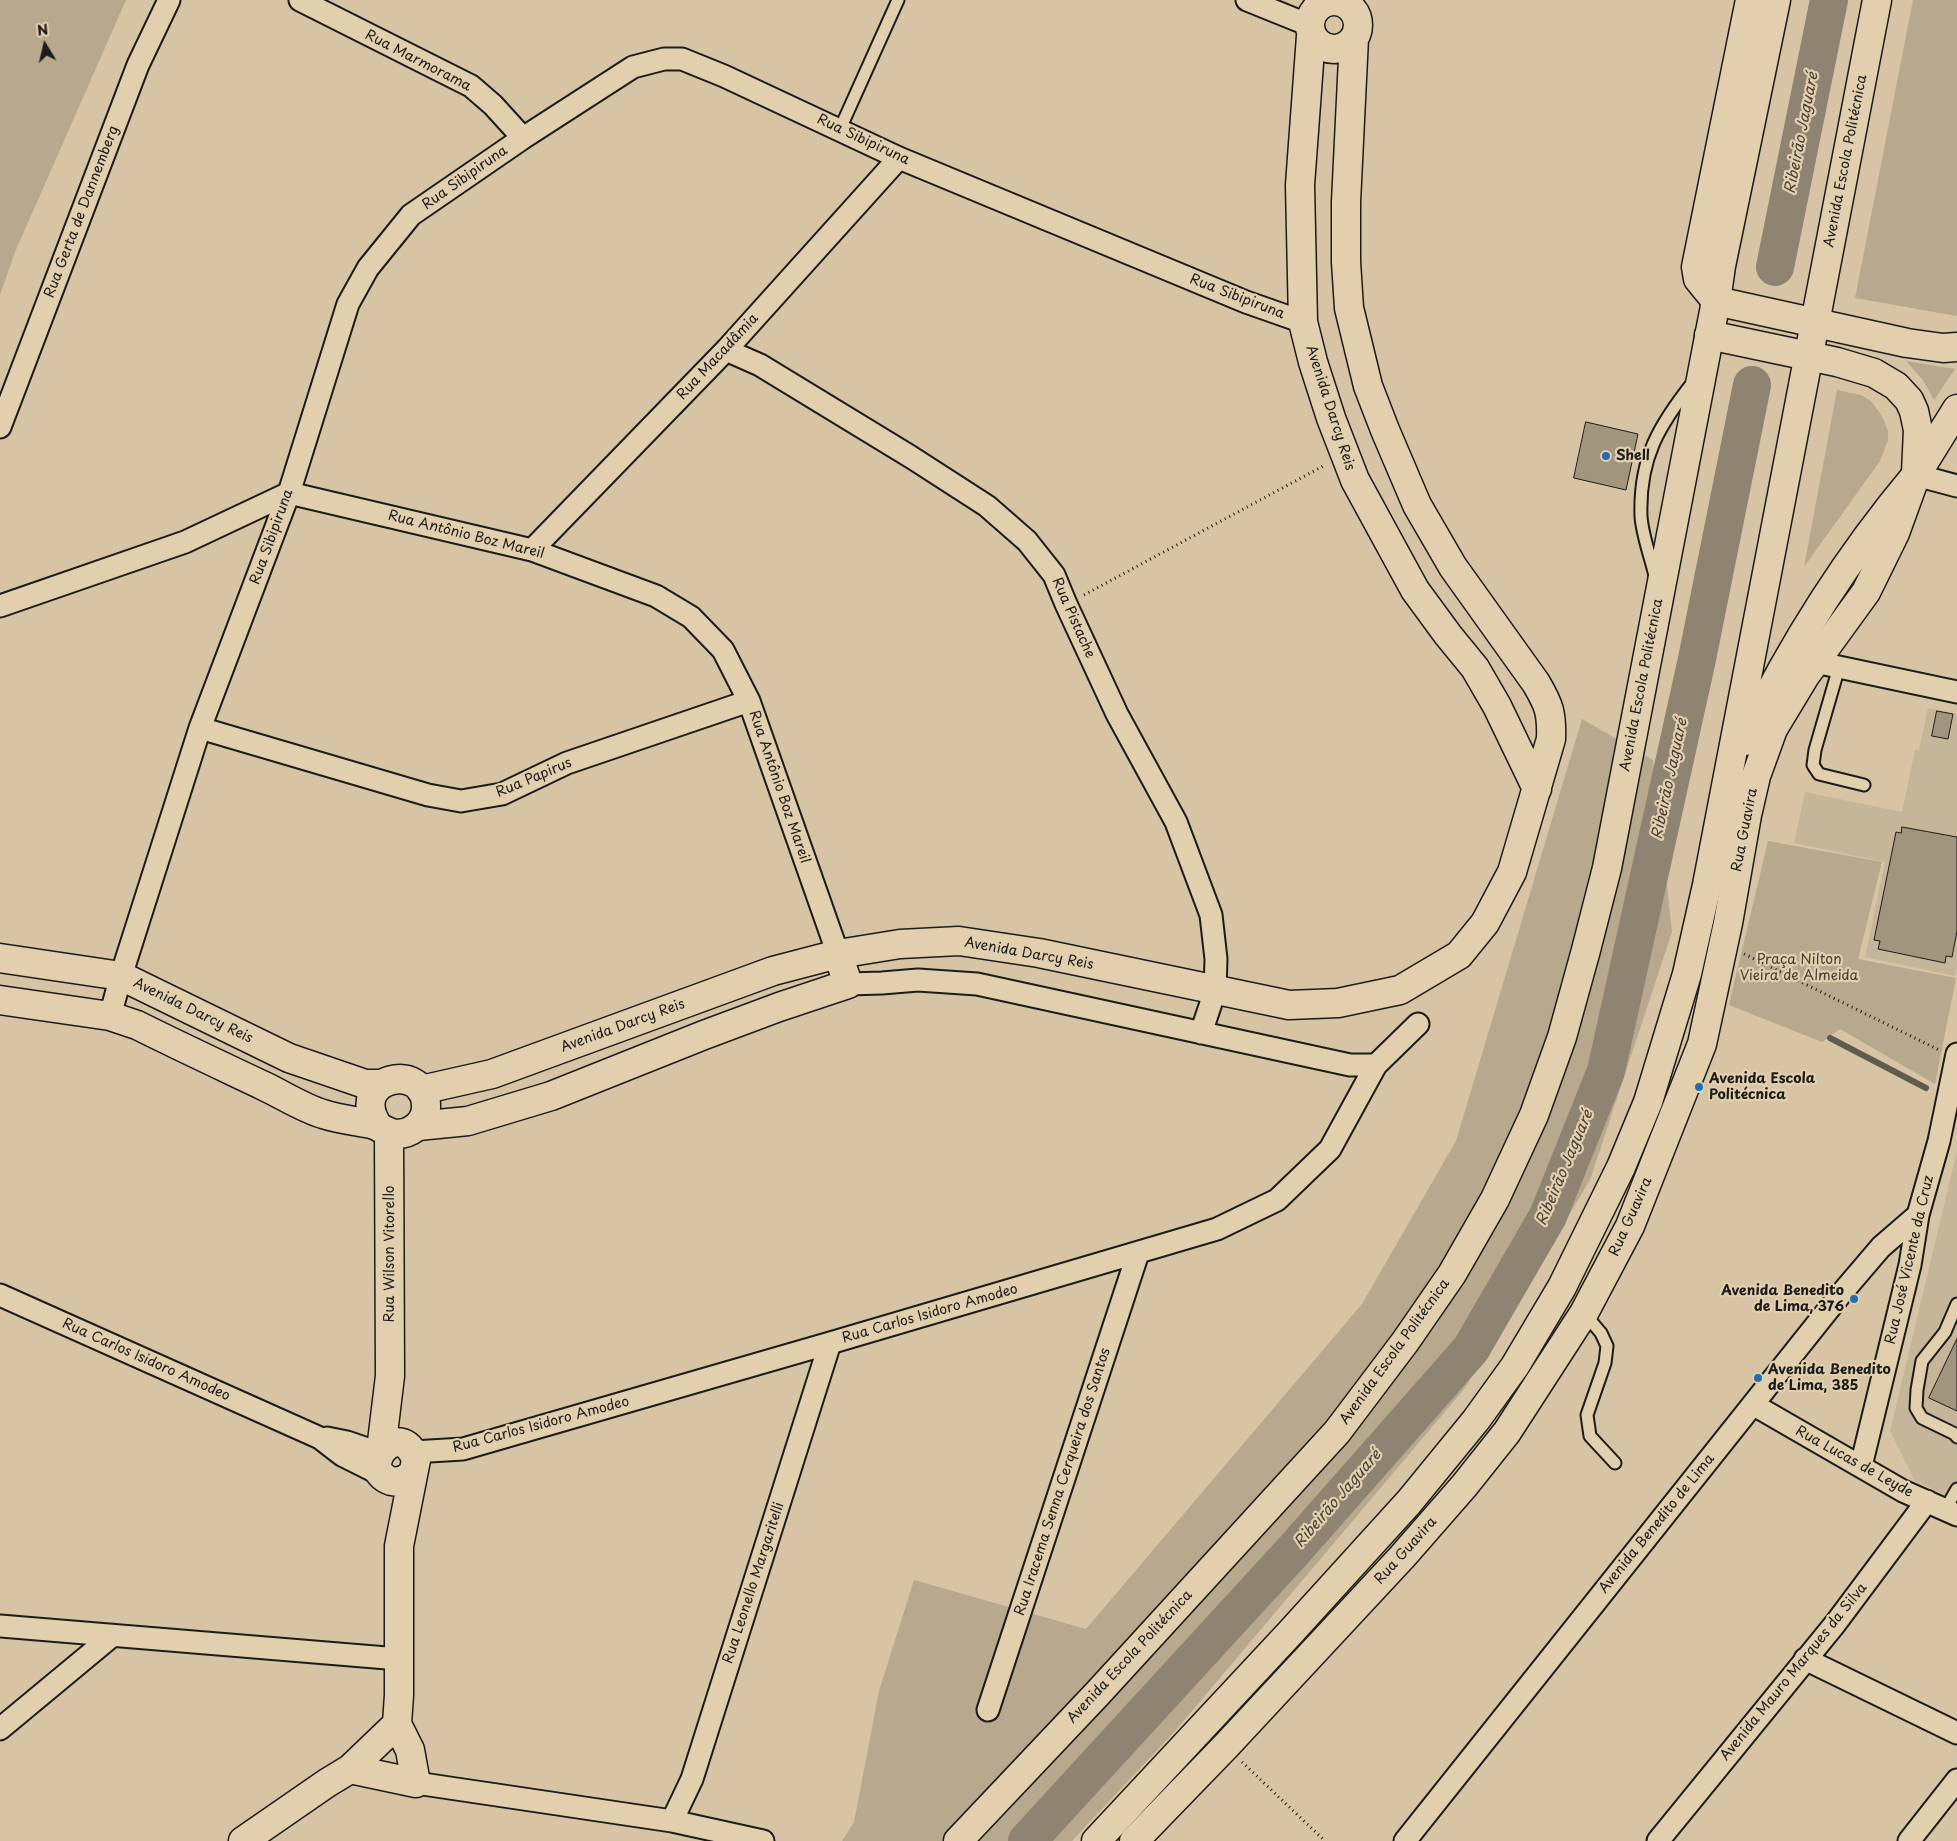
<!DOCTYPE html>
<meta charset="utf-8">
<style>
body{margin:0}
#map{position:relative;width:1957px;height:1841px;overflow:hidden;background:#d6c4a4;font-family:"Playpen Sans",sans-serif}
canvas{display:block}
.north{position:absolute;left:20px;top:20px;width:50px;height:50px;-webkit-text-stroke:4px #e2cfad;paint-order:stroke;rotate:351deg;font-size:14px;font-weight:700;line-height:20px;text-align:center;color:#1c1c1c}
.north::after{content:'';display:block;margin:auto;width:18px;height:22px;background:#1c1c1c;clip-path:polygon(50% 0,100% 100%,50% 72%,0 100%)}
</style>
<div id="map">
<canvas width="1957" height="1841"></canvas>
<div class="north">N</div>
</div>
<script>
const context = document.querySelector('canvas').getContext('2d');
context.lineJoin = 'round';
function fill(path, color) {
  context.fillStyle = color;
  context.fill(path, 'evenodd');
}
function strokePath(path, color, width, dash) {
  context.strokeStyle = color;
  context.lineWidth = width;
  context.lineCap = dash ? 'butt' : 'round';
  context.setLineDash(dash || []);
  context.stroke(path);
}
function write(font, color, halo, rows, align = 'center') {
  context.font = font + ' "Playpen Sans",sans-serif';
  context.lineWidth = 4.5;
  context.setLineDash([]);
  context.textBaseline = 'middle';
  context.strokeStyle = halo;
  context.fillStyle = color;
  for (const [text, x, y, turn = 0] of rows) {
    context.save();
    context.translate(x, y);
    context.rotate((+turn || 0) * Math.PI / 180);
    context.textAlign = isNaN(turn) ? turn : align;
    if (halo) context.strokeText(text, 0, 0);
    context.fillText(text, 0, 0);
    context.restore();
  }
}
const built = new Path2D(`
 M 1928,708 L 1957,714 L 1957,965 L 1955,976 L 1865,957 L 1885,862 L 1794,843 L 1805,792 L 1902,812 L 1915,750 L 1919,750 Z
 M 1957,1151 L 1957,1500 L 1915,1481 L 1890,1431 Z`);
const green = new Path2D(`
 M 0,0 L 126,0 L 15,252 L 0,295 Z
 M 1913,0 L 1957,0 L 1957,316 L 1855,298 Z
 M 1906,361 L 1955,369 L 1934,400 L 1923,380 Z
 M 1837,390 L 1861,395 L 1871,401 L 1882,416 L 1888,431 L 1888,440 L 1880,461 L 1804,567 Z
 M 1582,719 L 1653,760 L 1672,932 L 1590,1180 L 1465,1388 L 1175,1731 L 1072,1841 L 842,1841 L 854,1822 L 879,1691 L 914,1580 L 1086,1629 L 1362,1304 L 1456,1141 Z
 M 1768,841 L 1882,862 L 1858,959 L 1956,978 L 1935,1084 L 1840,1029 L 1822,1042 L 1729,1005 Z`);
const stream = new Path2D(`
 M 1830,1038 L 1926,1088`);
const river = new Path2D(`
 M 1775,267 L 1829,0
 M 1027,1841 L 1294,1550 L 1471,1349 L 1548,1216 L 1606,1071 L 1697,659 L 1752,385`);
const building = new Path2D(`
 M 1586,422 L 1638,434 L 1626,490 L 1574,478 Z
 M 1937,711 L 1953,714 L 1948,739 L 1932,736 Z
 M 1902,827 L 1957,837 L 1957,931 L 1952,957 L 1946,956 L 1945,963 L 1878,949 L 1880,941 L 1874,940 L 1896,832 L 1901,833 Z
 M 1957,1339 L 1957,1411 L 1929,1398 Z`);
const path = new Path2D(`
 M 1084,595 L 1325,465
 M 1744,954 L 1939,1050
 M 1242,1762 L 1325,1841`);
const service = new Path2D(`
 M 840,129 L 898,0
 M 1655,576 C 1651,558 1642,535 1641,516 C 1639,458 1659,425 1694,381
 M 1839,667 L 1815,750 L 1813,765 L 1819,774 L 1864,785
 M 1957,1304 L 1945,1332 L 1922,1361 L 1917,1390 L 1916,1408 L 1922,1418 L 1955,1434 L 1957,1437
 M 1584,1313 L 1601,1333 L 1607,1346 L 1605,1363 L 1587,1415 L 1590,1436 L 1615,1463
 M 1945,1510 L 1957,1489`);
const minor = new Path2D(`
 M 300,0 L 471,86 L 493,105 L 523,138
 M 1247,0 L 1309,25
 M 726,350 L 760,365 L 911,457 L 987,506 L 1027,541 L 1054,575 L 1066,604 L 1117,714 L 1176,822 L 1211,915 L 1216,959 L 1215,991 L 1201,1033
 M 0,427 L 138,65 L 169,0
 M 1916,475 L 1957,486
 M 532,550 L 726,350 L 899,158
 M 0,606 L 185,542 L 289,493 L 532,550 L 656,596 L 691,617 L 723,650 L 749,701 L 838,954
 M 1815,662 L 1957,692
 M 200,728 L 428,795 L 461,801 L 502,794 L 567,763 L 749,701
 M 848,984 L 882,983 L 918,980 L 977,984 L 1350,1065 L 1376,1065 L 1418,1024
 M 110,1016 L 121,976 L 200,728 L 289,493 L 348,304 L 368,268 L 411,215 L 523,138 L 633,67 L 664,59 L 682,59 L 724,76 L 899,158 L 1246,302 L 1303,322
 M 0,1295 L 320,1438 L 342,1455 L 382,1475
 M 1754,1405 L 1903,1491 L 1957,1515
 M 327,1438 L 347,1442 L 379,1453
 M 413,1452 L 463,1449 L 830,1343 L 1217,1229 L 1277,1200 L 1330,1149 L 1376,1065
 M 1861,1466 L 1910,1265 L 1918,1215 L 1939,1141 L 1957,1054
 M 0,1626 L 399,1659
 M 1805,1659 L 1957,1733
 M 988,1710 L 1138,1253
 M 0,1729 L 112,1636
 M 416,1783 L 672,1821 L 763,1841
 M 672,1821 L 692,1779 L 830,1343
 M 1405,1841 L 1840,1295 L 1881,1247 L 1918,1215
 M 1658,1841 L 1835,1624 L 1927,1501
 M 1909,1841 L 1957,1780`);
const tertiary = new Path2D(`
 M1310 25a24 24 0 1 1 48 0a24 24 0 1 1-48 0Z
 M 1311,36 L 1300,185 L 1303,322 L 1313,362 L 1331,418 L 1355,480 L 1415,590 L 1448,635 L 1475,668 L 1497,706 L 1537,789
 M 421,1090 L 492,1074 L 773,971 L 838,954 L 900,944 L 959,941 L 1039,953 L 1289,1005 L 1338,1003 L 1400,990 L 1459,955 L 1485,923 L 1512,872 L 1551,739 C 1552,713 1549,705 1536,683 L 1453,567 L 1417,505 L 1385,430 L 1368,386 L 1349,308 L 1346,262 L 1346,202 L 1354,38
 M 418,1126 L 468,1121 L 551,1096 L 704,1035 L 779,1007 L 848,984 L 838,954`);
const secondary = new Path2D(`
 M 1716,301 L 1907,343 L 1943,348 L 1957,347
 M 1709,335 L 1837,362 L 1874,373 L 1896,386 L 1909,400 L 1914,411 L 1918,430 L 1916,473
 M 0,958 L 121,976 L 289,1058 L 365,1084 L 381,1084
 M 0,1000 L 110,1016 L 137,1025 C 179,1046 222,1066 264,1086 C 283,1095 303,1108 323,1114 C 338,1119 355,1121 371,1124 C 379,1126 384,1131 392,1133 C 408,1137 426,1124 426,1107 C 427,1060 346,1077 378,1126
 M 381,1450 L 390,1376 L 389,1133
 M 350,1769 L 397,1724
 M 243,1841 L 327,1783 L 350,1769 L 416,1783 L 410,1750 L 397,1724 L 399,1695 L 399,1546 L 416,1460 C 401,1415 354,1468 391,1481 C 399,1483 406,1480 412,1474
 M 1134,1841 L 1226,1746 L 1402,1557 L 1464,1486 L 1507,1432 L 1584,1313 L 1630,1226 L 1702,1044 L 1728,923 L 1747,815 L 1756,776 L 1773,729 L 1805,676 L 1866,592 L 1895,533 L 1916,475 L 1957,409`);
const trunk = new Path2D(`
 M 1716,301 L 1698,279 L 1696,267 L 1750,0
 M 1745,741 C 1791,646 1848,556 1916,475
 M 958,1841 L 1098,1693 L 1337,1432 L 1405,1342 L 1452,1274 L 1495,1199 L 1534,1115 L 1562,1037 L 1586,950 L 1607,868 L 1716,301 L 1721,266 L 1776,0
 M 1096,1841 L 1290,1633 L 1409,1502 L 1476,1420 L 1515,1366 L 1562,1287 L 1621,1167 L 1648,1102 L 1687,974 L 1707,885 L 1877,0`);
const markers = [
 [1606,456,5,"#1f6fb2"],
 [1699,1087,5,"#1f6fb2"],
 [1854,1299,5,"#1f6fb2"],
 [1758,1378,5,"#1f6fb2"]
];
const streetNames = [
 ["Rua Marmorama",418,61,27],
 ["Rua Sibipiruna",863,140,25],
 ["Avenida Escola Politécnica",1846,161,-79],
 ["Rua Sibipiruna",465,178,-35],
 ["Rua Gerta de Dannemberg",82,212,-69],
 ["Rua Sibipiruna",1237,297,21],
 ["Rua Macadâmia",718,357,-47],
 ["Avenida Darcy Reis",1330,408,72],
 ["Rua Antônio Boz Mareil",466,535,14],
 ["Rua Sibipiruna",272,537,-70],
 ["Rua Pistache",1073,618,66],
 ["Avenida Escola Politécnica",1642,685,-79],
 ["Rua Papirus",534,778,-23],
 ["Rua Antônio Boz Mareil",779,787,71],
 ["Rua Guavira",1745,830,-79],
 ["Avenida Darcy Reis",1029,954,10],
 ["Avenida Darcy Reis",193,1011,26],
 ["Avenida Darcy Reis",623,1026,-20],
 ["Rua Guavira",1631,1217,-66],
 ["Rua Wilson Vitorello",390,1254,-90],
 ["Rua José Vicente da Cruz",1910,1260,-77],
 ["Rua Carlos Isidoro Amodeo",930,1314,-16],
 ["Avenida Escola Politécnica",1395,1352,-54],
 ["Rua Carlos Isidoro Amodeo",146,1360,24],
 ["Rua Carlos Isidoro Amodeo",541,1425,-15],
 ["Rua Lucas de Leyde",1854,1462,29],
 ["Rua Iracema Senna Cerqueira dos Santos",1063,1482,-72],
 ["Avenida Benedito de Lima",1657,1524,-51],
 ["Rua Guavira",1406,1551,-48],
 ["Rua Leonello Margaritelli",754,1583,-72],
 ["Avenida Escola Politécnica",1130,1657,-47],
 ["Avenida Mauro Marques da Silva",1794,1672,-51]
];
const poiNames = [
 ["Shell",1616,456],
 ["Avenida Escola",1709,1079],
 ["Politécnica",1709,1095],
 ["Avenida Benedito",1844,1291,"right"],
 ["de Lima, 376",1844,1307,"right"],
 ["Avenida Benedito",1768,1370],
 ["de Lima, 385",1768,1386]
];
const parkNames = [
 ["Praça Nilton",1799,960],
 ["Vieira de Almeida",1799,976]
];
const waterNames = [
 ["Ribeirão Jaguaré",1802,133,-79],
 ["Ribeirão Jaguaré",1670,779,-78],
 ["Ribeirão Jaguaré",1565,1168,-67],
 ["Ribeirão Jaguaré",1338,1499,-49]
];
fill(built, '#c6b699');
fill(green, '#b7a88e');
strokePath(stream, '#615a4f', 6);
strokePath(river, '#8f8371', 38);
fill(building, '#a1957e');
strokePath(building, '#1c1c1c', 1);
strokePath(service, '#1c1c1c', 15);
strokePath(minor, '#1c1c1c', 25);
strokePath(tertiary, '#1c1c1c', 31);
strokePath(secondary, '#1c1c1c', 31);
strokePath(trunk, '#1c1c1c', 31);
strokePath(path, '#1c1c1c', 3, [1, 4]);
strokePath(service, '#e2cfad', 11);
strokePath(minor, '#e2cfad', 21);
strokePath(tertiary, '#e2cfad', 28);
strokePath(secondary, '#e2cfad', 28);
strokePath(trunk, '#e2cfad', 28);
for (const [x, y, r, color] of markers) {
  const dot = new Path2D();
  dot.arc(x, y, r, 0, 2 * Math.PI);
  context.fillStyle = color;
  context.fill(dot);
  strokePath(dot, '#e2cfad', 2);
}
write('14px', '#1c1c1c', '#e2cfad', streetNames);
write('bold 14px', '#1c1c1c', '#e2cfad', poiNames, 'left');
write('14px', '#433f38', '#e2cfad', parkNames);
write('italic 15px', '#44403a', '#e2cfad', waterNames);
</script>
